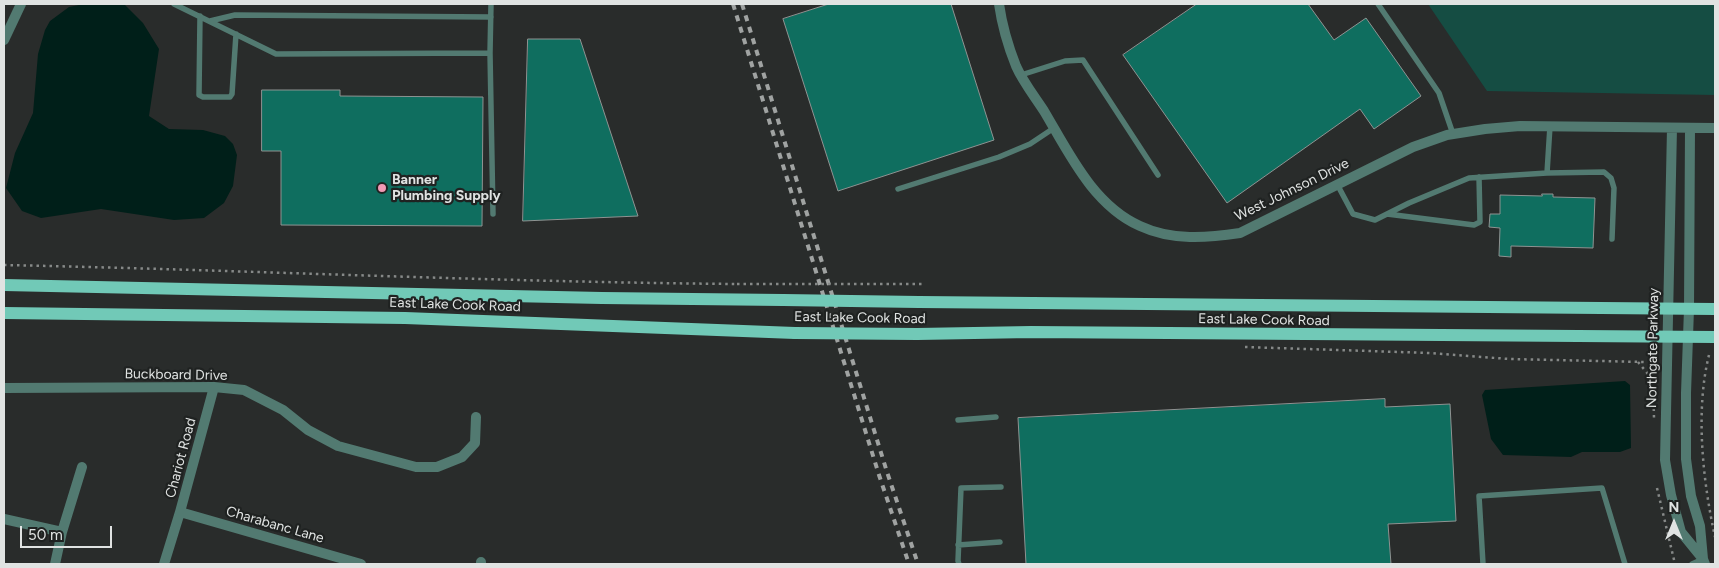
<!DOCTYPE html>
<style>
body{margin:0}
#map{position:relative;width:1719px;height:568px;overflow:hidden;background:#292c2b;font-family:Figtree,sans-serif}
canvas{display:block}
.frame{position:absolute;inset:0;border:5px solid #e0e3e2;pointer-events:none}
.north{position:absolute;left:1649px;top:498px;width:50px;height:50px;-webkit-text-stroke:4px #1f2221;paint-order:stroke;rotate:0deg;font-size:14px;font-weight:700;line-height:20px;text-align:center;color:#e0e3e2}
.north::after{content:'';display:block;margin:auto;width:18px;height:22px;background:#e0e3e2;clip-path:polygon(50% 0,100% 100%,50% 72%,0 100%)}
.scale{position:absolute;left:20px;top:526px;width:92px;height:22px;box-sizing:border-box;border:2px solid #e0e3e2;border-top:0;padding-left:6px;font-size:15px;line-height:18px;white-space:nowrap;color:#e0e3e2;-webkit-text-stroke:4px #1f2221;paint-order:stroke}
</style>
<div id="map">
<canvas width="1719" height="568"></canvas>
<div class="frame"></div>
<div class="north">N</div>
<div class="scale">50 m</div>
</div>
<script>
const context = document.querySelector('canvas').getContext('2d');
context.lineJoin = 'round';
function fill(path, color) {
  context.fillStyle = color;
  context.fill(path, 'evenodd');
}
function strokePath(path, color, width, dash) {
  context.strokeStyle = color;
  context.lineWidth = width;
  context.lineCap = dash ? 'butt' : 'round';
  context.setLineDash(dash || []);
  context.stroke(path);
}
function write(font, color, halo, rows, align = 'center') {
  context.font = font + ' Figtree,sans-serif';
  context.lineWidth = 4.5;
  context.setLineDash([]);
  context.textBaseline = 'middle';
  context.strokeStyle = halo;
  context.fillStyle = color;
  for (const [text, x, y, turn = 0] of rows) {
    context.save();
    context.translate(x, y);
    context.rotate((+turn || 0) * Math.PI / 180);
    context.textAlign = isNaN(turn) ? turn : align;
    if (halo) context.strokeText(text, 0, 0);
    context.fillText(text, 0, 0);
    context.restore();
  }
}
const green = new Path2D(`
 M 1428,4 L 1715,4 L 1715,95 L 1487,91 Z`);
const water = new Path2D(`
 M 84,4 L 125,5 L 143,23 L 159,49 L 149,116 L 169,129 L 203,130 L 225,136 L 233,144 L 237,155 L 233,186 L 224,203 L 204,218 L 174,220 L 101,209 L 41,218 L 22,211 L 6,188 L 15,153 L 33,113 L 38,54 L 45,30 L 50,21 L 69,7 Z
 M 1625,381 L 1630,385 L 1631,448 L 1620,452 L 1582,452 L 1571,457 L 1503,455 L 1491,439 L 1482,395 L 1485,390 Z`);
const building = new Path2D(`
 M 829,4 L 951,4 L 994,140 L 838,191 L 783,19 Z
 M 1197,4 L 1308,4 L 1334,40 L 1366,18 L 1421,96 L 1374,129 L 1360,109 L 1227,203 L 1123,55 Z
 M 528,39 L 580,39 L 638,216 L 523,221 Z
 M 262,90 L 340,90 L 340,96 L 483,97 L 482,226 L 281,225 L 281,151 L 262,151 Z
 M 1542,194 L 1553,194 L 1553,197 L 1595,198 L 1593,248 L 1511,246 L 1511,257 L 1499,256 L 1500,228 L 1489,227 L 1490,214 L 1500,214 L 1500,195 L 1542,196 Z
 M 1385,399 L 1385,407 L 1450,404 L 1456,521 L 1388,524 L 1391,564 L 1026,564 L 1018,418 Z`);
const path = new Path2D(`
 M 4,265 C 248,270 492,282 737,284
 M 1245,347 L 1430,353 L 1509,359 L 1645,362
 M 1709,355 C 1695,411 1703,482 1715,537
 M 1638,362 L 1653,380 L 1654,418
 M 1657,488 L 1675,564`);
const service = new Path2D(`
 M 174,4 L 276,54 L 490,53 L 493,214
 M 1378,4 L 1439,93 L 1453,134
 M 200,16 L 199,95 L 203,97 L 230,97 L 232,94 L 236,34
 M 210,21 L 235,15 L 491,17
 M 490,53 L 491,4
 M 1021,75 L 1065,61 L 1083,60 L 1158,175
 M 1547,173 L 1604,172 L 1611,178 L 1614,188 L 1612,239
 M 1337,184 L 1353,214 L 1375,220 L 1409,203 L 1469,178 L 1547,173 L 1550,126
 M 898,189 L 999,157 L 1030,144 L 1054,128
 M 1387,214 L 1474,225 L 1480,222 L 1479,177
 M 958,420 L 996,417
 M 958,545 L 1000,542
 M 959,564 L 958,561 L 961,488 L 1001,487
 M 1483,564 L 1479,496 L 1602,488 L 1625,564
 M 1692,564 L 1703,559`);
const minor = new Path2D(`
 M 999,4 C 1002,25 1008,46 1016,66 C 1023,82 1035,97 1044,111 C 1069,153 1093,205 1140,226 C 1172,241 1207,238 1240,233 L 1413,147 L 1447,135 L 1485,129 L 1520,126 L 1715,128
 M 1672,128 L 1665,460 L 1671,495 L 1681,532 L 1703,559 L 1705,564
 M 1690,128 L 1689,309 L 1686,393 L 1686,459 L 1691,496 L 1700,526 L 1703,559
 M 4,388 L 214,387 L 244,390 L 283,410 L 308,430 L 338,446 L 416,467 L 437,467 L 462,457 L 475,443 L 476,417
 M 180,512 L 361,564
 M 4,519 L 62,532
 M 55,564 L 62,532 L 82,467
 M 164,564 L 180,512 L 214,387
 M 481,564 L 481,562`);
const tertiary = new Path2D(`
 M 4,40 L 21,4`);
const primary = new Path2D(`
 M 4,285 L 602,298 L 783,300
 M 919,302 L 1715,309
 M 4,313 L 405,318 L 795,333
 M 917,334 L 1031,332 L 1715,337`);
const rail = new Path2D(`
 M 733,4 L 879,475 L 909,564
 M 742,4 L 887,472 L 918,564`);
const pathBridge = new Path2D(`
 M 737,284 L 925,284`);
const primaryBridge = new Path2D(`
 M 783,300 L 919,302
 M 795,333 L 917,334`);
const markers = [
 [382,188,5,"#f09ab5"]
];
const poiNames = [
 ["Banner",392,180],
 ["Plumbing Supply",392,196]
];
const streetNames = [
 ["West Johnson Drive",1292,190,-26],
 ["East Lake Cook Road",455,305,2],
 ["East Lake Cook Road",860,318,1],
 ["East Lake Cook Road",1264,320,1],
 ["Northgate Parkway",1653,348,-89],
 ["Buckboard Drive",176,375,1],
 ["Chariot Road",181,458,-75],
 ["Charabanc Lane",275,525,16]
];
fill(green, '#154d43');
fill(water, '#001f19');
fill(building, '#0f6e5f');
strokePath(building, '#8f9392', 1);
strokePath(path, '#868988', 2.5, [2.5, 4]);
strokePath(service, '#527a71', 5.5);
strokePath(minor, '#527a71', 10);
strokePath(tertiary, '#527a71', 10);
strokePath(primary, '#71c9b7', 12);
strokePath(rail, '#a0a3a2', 4, [6, 6]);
strokePath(pathBridge, '#868988', 2.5, [2.5, 4]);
strokePath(primaryBridge, '#71c9b7', 12);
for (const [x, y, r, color] of markers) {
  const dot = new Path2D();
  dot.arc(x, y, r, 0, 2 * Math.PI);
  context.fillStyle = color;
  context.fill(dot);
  strokePath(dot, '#1f2221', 2);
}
write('bold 14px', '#e0e3e2', '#1f2221', poiNames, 'left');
write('14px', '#e0e3e2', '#1f2221', streetNames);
</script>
